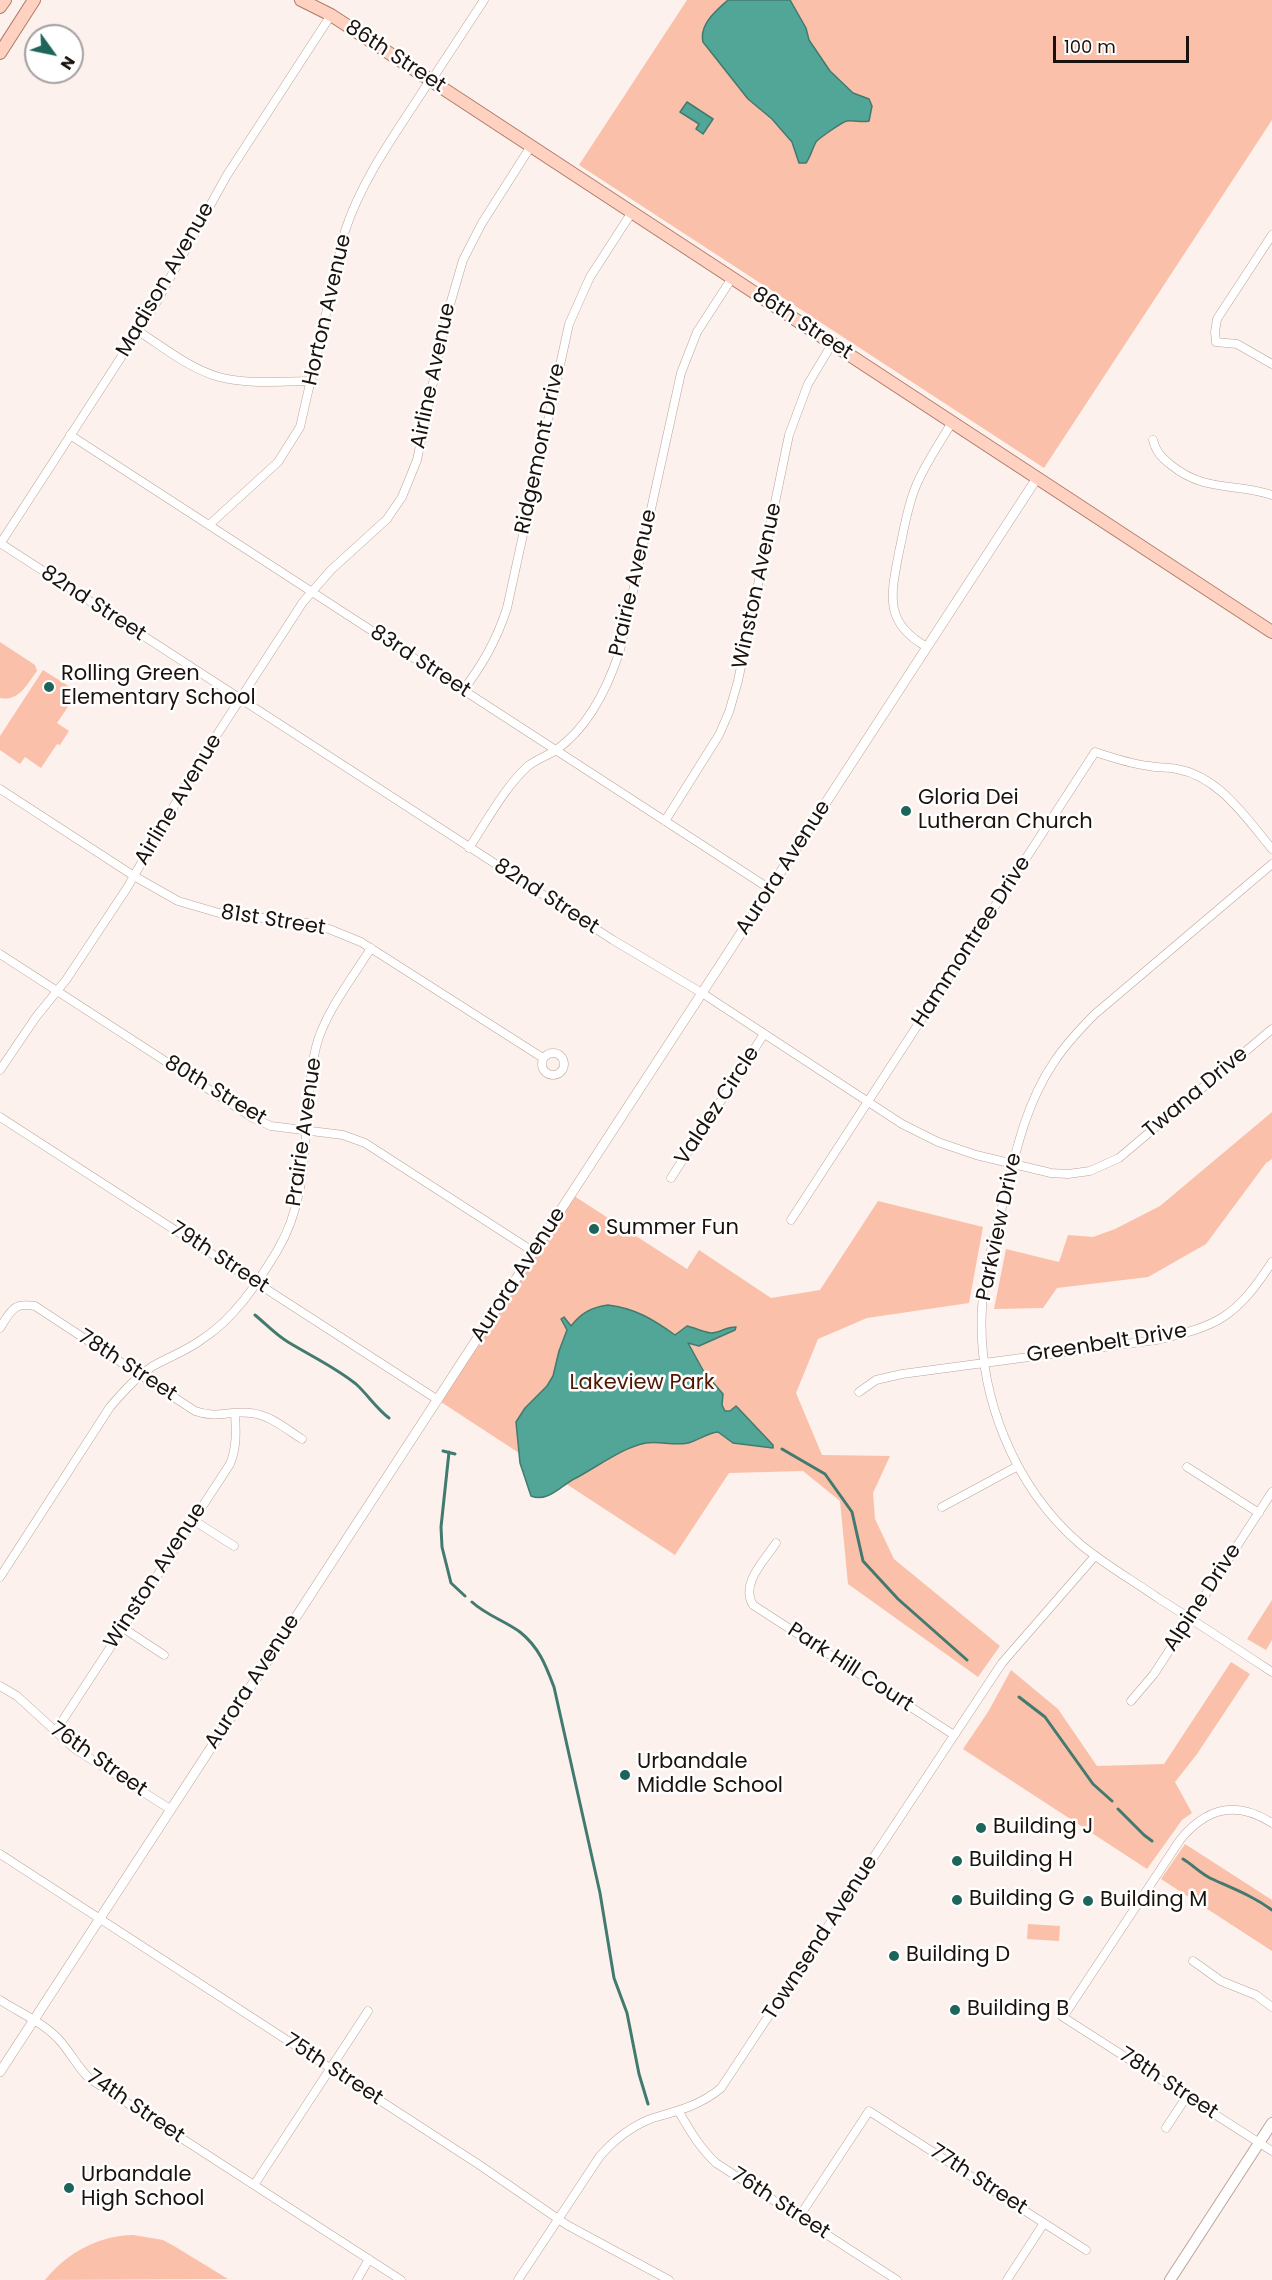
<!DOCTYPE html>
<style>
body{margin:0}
#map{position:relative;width:1272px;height:2280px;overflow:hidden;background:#fcf1ec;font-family:Poppins,sans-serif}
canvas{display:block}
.north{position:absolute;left:24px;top:24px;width:60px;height:60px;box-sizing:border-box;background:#fff;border:2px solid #a4a09f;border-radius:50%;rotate:123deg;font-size:16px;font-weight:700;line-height:24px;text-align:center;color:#1b120e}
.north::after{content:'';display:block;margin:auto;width:21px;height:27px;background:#1d655b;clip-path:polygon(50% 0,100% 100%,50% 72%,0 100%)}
.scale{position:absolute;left:1053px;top:36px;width:136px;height:27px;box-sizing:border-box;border:3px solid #1b120e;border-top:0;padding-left:8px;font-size:18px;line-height:21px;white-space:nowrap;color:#1b120e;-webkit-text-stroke:4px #fff;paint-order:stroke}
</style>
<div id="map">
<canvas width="1272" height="2280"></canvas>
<div class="north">N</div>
<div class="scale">100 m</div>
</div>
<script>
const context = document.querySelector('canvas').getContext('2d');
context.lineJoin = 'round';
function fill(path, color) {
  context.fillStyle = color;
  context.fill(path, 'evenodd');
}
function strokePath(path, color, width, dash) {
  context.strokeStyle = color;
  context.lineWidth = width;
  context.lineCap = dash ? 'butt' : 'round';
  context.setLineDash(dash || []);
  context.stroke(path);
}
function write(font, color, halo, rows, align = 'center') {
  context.font = font + ' Poppins,sans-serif';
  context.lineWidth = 5;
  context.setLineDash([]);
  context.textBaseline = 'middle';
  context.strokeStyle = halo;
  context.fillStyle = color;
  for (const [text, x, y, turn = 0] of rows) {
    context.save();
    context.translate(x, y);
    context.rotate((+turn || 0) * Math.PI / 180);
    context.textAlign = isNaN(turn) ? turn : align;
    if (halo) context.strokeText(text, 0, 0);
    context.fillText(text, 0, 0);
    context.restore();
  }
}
const green = new Path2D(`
 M 687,0 L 1272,0 L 1272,120 L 1044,468 L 579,165 Z
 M 0,642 L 35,665 L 37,671 C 27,684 19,702 0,698 Z
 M 43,670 L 78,692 L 57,723 L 69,731 L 60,745 L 57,744 L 41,768 L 25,757 L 20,764 L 0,750 L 0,736 Z
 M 1272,1112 L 1272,1159 L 1266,1163 L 1206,1244 L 1148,1277 L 1057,1288 L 1043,1308 L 994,1309 L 1006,1249 L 1059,1262 L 1068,1235 L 1093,1237 L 1115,1229 L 1160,1206 Z
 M 571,1194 L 687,1269 L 699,1250 L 771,1298 L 820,1290 L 878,1201 L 983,1227 L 969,1303 L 867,1318 L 818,1339 L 796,1393 L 822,1455 L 890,1456 L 873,1493 L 875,1519 L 894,1559 L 1000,1646 L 978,1677 L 848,1584 L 840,1501 L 803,1471 L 729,1473 L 675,1555 L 438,1400 Z
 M 1272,1600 L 1272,1640 L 1266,1650 L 1247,1639 Z
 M 1231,1662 L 1250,1674 L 1197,1754 L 1175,1782 L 1192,1813 L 1182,1820 L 1147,1869 L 963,1749 L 988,1712 L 1011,1670 L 1058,1709 L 1097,1766 L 1164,1764 Z
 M 1185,1844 L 1272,1900 L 1272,1951 L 1161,1879 Z
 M 1028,1924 L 1060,1926 L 1059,1941 L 1027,1939 Z
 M 133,2235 L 163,2240 L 174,2246 L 228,2279 L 45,2280 C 68,2252 98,2236 133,2235 Z`);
const water = new Path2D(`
 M 728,0 L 790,0 L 806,28 L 809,40 L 830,71 L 853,93 L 869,99 L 872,106 L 869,121 C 862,123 855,120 847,121 C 842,122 818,139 816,142 C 812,149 811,156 806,163 L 799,163 L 792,142 L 772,119 L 748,99 L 703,42 C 699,24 716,11 728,0 Z
 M 687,102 L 713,119 L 703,134 L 696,129 L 699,124 L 680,112 Z
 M 608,1305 C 635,1308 654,1320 675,1335 L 687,1326 C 695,1328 704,1332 711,1333 C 720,1333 725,1327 736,1327 L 735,1330 L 699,1346 L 688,1343 L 704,1372 L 723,1394 L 722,1405 L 725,1411 L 730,1411 L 736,1406 L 738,1408 L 773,1445 L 773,1448 L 733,1443 L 718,1432 C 707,1433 699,1440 688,1443 C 674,1446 660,1441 646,1443 C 623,1447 597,1467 576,1478 C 561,1485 548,1503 531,1496 L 520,1463 L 516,1422 L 525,1408 L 547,1386 L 553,1376 L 559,1351 L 567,1330 L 561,1319 L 564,1317 L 571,1326 C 581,1313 592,1307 608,1305 Z`);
const stream = new Path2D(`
 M 255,1315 C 266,1324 276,1335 288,1342 C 311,1356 335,1367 356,1384 C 368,1395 376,1408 389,1418
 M 782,1449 L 825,1474 L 852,1512 L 863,1561 L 898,1599 L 967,1660
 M 443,1451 L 455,1454
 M 449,1452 L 441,1527 L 442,1547 L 451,1583 L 465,1596
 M 472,1602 C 486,1615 505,1621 520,1632 C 539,1647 546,1666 554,1687 L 600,1893 L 614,1978 L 627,2013 L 639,2074 L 648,2104
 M 1019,1697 L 1045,1717 L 1093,1784 L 1112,1801
 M 1118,1809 L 1144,1835 L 1152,1841
 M 1183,1859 C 1193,1865 1201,1874 1212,1879 C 1232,1888 1253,1896 1272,1910`);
const minor = new Path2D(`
 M 431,81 L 484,0
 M 1272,235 L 1217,319 L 1215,332 L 1216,342 L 1237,344 L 1272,364
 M 138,331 C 163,347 190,369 219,377 C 249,385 281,381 312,381
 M 70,435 L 770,889
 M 1153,440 C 1156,452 1161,457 1171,465 C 1204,492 1235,483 1272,495
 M 209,525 L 278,462 L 300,427 L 345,231 C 363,176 399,129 430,80
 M 0,543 L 613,940 L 702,993 L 902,1124 L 938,1142 L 976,1155 L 1051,1173 L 1068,1174 L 1090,1171 L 1119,1158 L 1272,1029
 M 0,544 L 155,305 L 227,175 L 331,15
 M 927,647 C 883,623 891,594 899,552 C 904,530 907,507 916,486 C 925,464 940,443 952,422
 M 463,690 C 483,665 497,639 507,608 L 569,324 L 590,277 L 632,212
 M 0,789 L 134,876 L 178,901 L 219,913 L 308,923 L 329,929 L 361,942 L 543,1058
 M 665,821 L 719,735 L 729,712 L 738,681 L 789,435 L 808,384 L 832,344
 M 469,848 C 487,821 504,788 528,766 C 537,759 547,756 556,750 C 589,727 608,687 620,650 L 681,373 L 697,332 L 732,278
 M 1272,864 L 1095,1014 C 1080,1029 1066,1044 1054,1062 C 1024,1106 1014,1160 1001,1211 C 992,1243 984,1275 982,1308 C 977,1395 1014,1487 1080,1544 C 1104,1564 1132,1580 1158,1598 C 1196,1622 1234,1647 1272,1672
 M 0,954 L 253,1118 L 271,1126 L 343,1135 L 365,1143 L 534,1252
 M542 1064a11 11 0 1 1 22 0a11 11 0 1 1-22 0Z
 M 0,1070 L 36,1017 L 66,980 L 127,888 L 198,764 L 303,602 L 331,570 L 387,519 L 402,497 L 417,460 L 447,315 L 463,260 L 482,223 L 531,146
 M 0,1117 L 438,1400
 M 671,1178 L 764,1034
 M 791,1220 L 1095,752 C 1113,758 1131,764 1149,766 C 1159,768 1168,767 1177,769 C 1220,777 1246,818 1272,849
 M 0,1328 C 11,1311 13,1302 35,1306 L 195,1411 C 217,1419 230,1410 251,1413 C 270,1415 286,1429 302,1439
 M 859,1392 L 876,1380 L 902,1374 L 1156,1340 C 1219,1326 1236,1317 1272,1262
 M 1187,1467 L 1259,1513
 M 942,1507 L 1018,1466
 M 193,1520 L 234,1546
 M 776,1543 C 764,1561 740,1584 753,1605 L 954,1735
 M 0,1577 L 110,1407 C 123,1392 136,1377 153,1366 C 169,1357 186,1351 201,1340 C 234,1319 257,1284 277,1251 C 315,1188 300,1115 316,1047 C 324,1014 353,977 371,948
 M 123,1628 L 164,1655
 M 0,1686 L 17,1696 L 75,1749 L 170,1809
 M 1131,1701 L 1154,1674 L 1272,1492
 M 55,1732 L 230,1464 C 237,1447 236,1431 235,1413
 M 1272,1823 C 1236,1800 1206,1808 1180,1840 L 1063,2017 L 1272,2151
 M 0,1854 L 478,2164 L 567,2225 L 669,2280
 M 1193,1961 L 1221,1981 L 1256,1995 L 1272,2007
 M 0,2000 C 20,2013 46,2024 61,2042 C 72,2055 78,2068 90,2079 L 401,2280
 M 679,2112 C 690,2131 700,2148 716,2163 L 897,2280
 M 1166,2128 L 1187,2096
 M 254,2185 L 368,2011
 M 799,2217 L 869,2111 L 1086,2250
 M 357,2280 L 369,2259
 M 518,2280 L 600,2156 C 615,2139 631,2126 653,2118 C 678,2111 701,2105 721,2088 L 1002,1663 L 1095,1556
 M 1007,2280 L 1044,2223`);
const tertiary = new Path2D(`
 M 0,2072 L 1037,478`);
const secondary = new Path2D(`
 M 1170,2280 L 1272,2123`);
const primary = new Path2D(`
 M 301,0 L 331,15 L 1272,632
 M 0,7 L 5,0
 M 0,53 L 34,0`);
const markers = [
 [49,687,6,"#1d655b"],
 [906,811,6,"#1d655b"],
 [594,1229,6,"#1d655b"],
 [625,1775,6,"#1d655b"],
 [981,1828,6,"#1d655b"],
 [957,1861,6,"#1d655b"],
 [957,1900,6,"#1d655b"],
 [1088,1901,6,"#1d655b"],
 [894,1956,6,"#1d655b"],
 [955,2010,6,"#1d655b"],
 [69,2188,6,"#1d655b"]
];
const streetNames = [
 ["86th Street",395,57,33],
 ["Madison Avenue",166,280,-60],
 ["Horton Avenue",328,310,-77],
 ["86th Street",802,324,33],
 ["Airline Avenue",434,376,-78],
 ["Ridgemont Drive",541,449,-78],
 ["Prairie Avenue",634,583,-77],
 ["Winston Avenue",758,586,-78],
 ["82nd Street",93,604,33],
 ["83rd Street",420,662,33],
 ["Airline Avenue",179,800,-59],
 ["Aurora Avenue",784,868,-57],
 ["82nd Street",546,897,33],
 ["81st Street",273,921,9],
 ["Hammontree Drive",972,942,-57],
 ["80th Street",215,1091,31],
 ["Twana Drive",1196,1093,-40],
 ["Valdez Circle",718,1106,-57],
 ["Prairie Avenue",305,1132,-82],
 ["Parkview Drive",1000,1227,-78],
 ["79th Street",219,1258,33],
 ["Aurora Avenue",519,1275,-57],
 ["Greenbelt Drive",1107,1344,-9],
 ["78th Street",127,1366,33],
 ["Winston Avenue",156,1576,-57],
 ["Alpine Drive",1203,1598,-57],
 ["Park Hill Court",850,1668,33],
 ["Aurora Avenue",253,1682,-57],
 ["76th Street",98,1760,35],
 ["Townsend Avenue",821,1938,-57],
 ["75th Street",333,2070,33],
 ["78th Street",1168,2084,33],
 ["74th Street",135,2107,34],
 ["77th Street",978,2180,33],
 ["76th Street",780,2204,33]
];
const poiNames = [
 ["Rolling Green",61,675],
 ["Elementary School",61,699],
 ["Gloria Dei",918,799],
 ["Lutheran Church",918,823],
 ["Summer Fun",606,1229],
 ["Urbandale",637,1763],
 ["Middle School",637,1787],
 ["Building J",993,1828],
 ["Building H",969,1861],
 ["Building G",969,1900],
 ["Building M",1100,1901],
 ["Building D",906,1956],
 ["Building B",967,2010],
 ["Urbandale",81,2176],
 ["High School",81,2200]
];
const parkNames = [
 ["Lakeview Park",642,1384]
];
fill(green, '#fac0a9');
fill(water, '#52a698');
strokePath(water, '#427a6f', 1.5);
strokePath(stream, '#427a6f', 3);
strokePath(minor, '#bda399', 9);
strokePath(tertiary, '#bda399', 10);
strokePath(secondary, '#bda399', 12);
strokePath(primary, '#af7b66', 14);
strokePath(minor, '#fff', 8);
strokePath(tertiary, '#fff', 9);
strokePath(secondary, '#fff', 10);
strokePath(primary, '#ffd1c0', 12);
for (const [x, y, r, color] of markers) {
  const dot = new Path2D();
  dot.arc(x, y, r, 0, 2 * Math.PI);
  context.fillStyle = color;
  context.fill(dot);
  strokePath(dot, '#fff', 2);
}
write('21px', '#1b120e', '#fff', streetNames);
write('21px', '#1b120e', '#fff', poiNames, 'left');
write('21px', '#511800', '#fff', parkNames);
</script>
